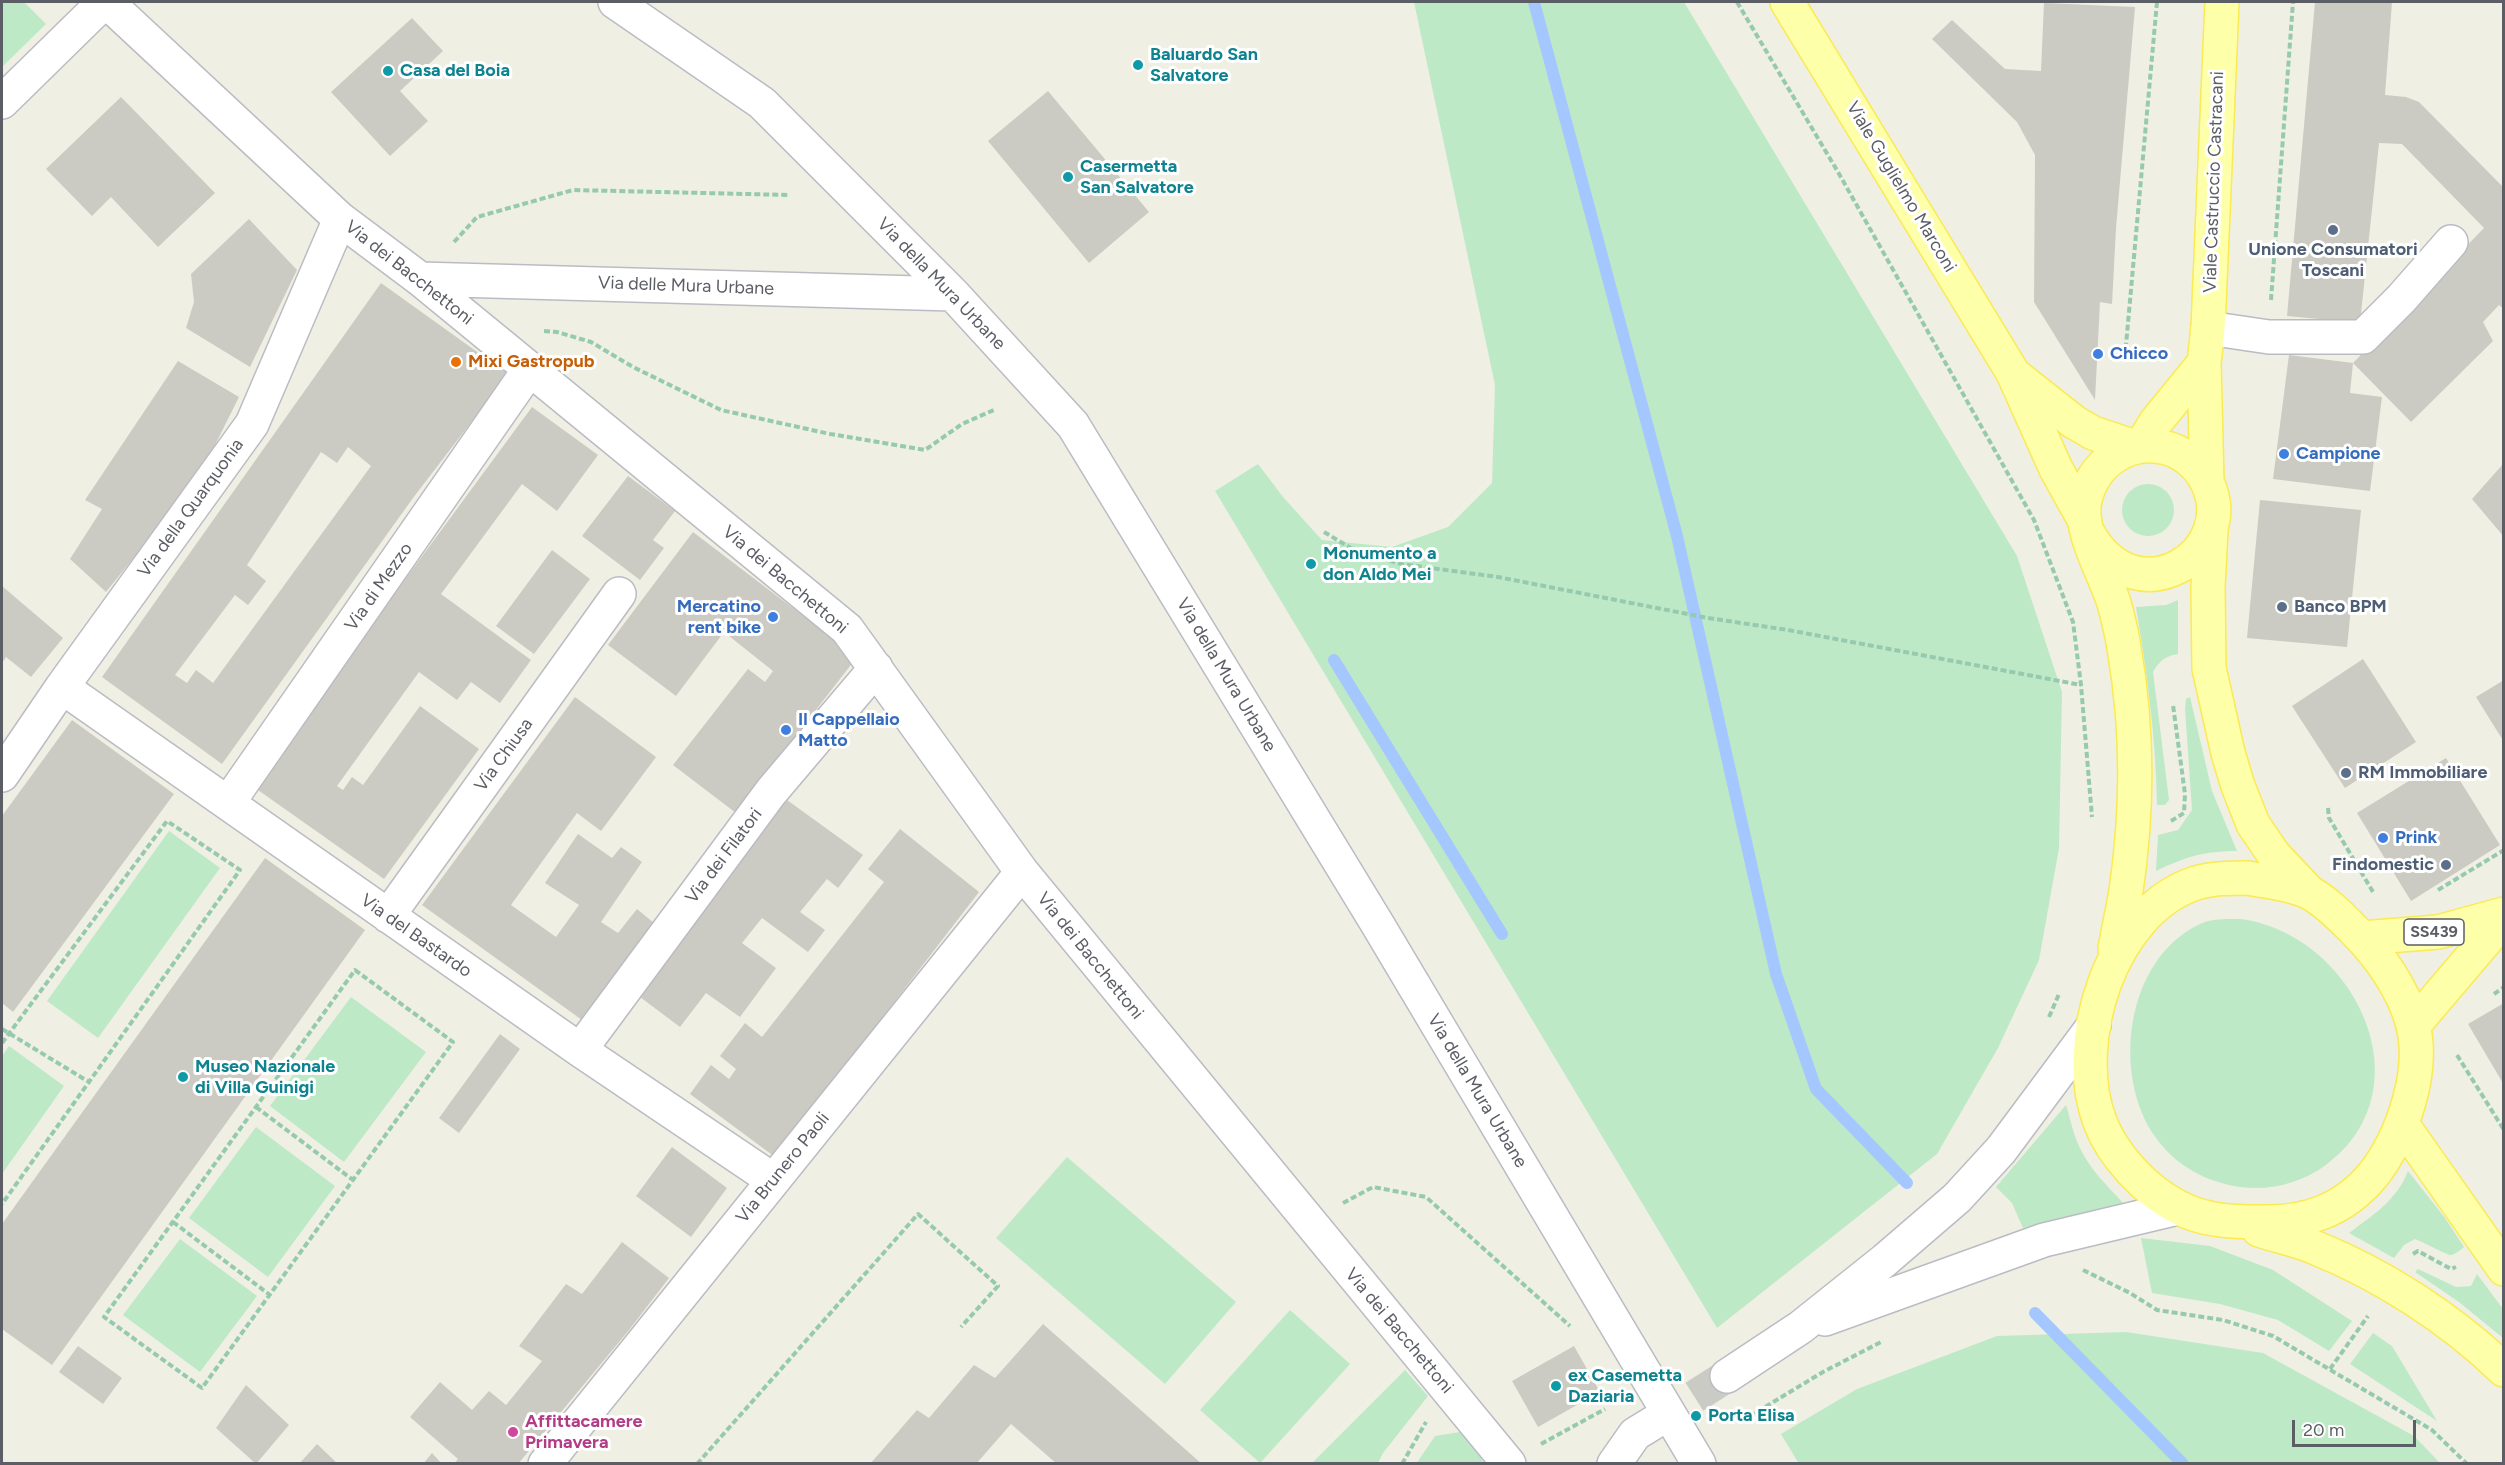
<!DOCTYPE html>
<style>
body{margin:0}
#map{position:relative;width:2505px;height:1465px;overflow:hidden;background:#efefe4;font-family:Figtree,sans-serif}
canvas{display:block}
.frame{position:absolute;inset:0;border:3px solid #5c5e65;pointer-events:none}
.scale{position:absolute;left:2292px;top:1420px;width:124px;height:27px;box-sizing:border-box;border:3px solid #5c5e65;border-top:0;padding-left:8px;font-size:18px;line-height:21px;white-space:nowrap;color:#5c5e65;-webkit-text-stroke:4px #fff;paint-order:stroke}
</style>
<div id="map">
<canvas width="2505" height="1465"></canvas>
<div class="frame"></div>
<div class="scale">20 m</div>
</div>
<script>
const context = document.querySelector('canvas').getContext('2d');
context.lineJoin = 'round';
function fill(path, color) {
  context.fillStyle = color;
  context.fill(path, 'evenodd');
}
function strokePath(path, color, width, dash) {
  context.strokeStyle = color;
  context.lineWidth = width;
  context.lineCap = dash ? 'butt' : 'round';
  context.setLineDash(dash || []);
  context.stroke(path);
}
function write(font, color, halo, rows, align = 'center') {
  context.font = font + ' Figtree,sans-serif';
  context.lineWidth = 6;
  context.setLineDash([]);
  context.textBaseline = 'middle';
  context.strokeStyle = halo;
  context.fillStyle = color;
  for (const [text, x, y, turn = 0] of rows) {
    context.save();
    context.translate(x, y);
    context.rotate((+turn || 0) * Math.PI / 180);
    context.textAlign = isNaN(turn) ? turn : align;
    if (halo) context.strokeText(text, 0, 0);
    context.fillText(text, 0, 0);
    context.restore();
  }
}
const green = new Path2D(`
 M 2,2 L 24,2 L 46,24 L 2,67 Z
 M 1414,2 L 1684,2 L 2017,556 L 2062,692 L 2059,848 L 2039,960 L 1998,1048 L 1937,1154 L 1717,1328 L 1215,491 L 1258,464 L 1283,497 L 1322,540 L 1392,547 L 1448,527 L 1492,483 L 1495,385 Z
 M2122 510a26 26 0 1 1 52 0a26 26 0 1 1-52 0Z
 M 2178,600 L 2178,654 C 2166,656 2160,660 2153,672 L 2169,800 L 2165,805 L 2157,805 C 2156,738 2147,673 2136,607 L 2166,605 Z
 M 2190,697 L 2212,791 L 2237,851 C 2204,851 2185,857 2156,871 L 2158,835 L 2178,830 L 2192,810 L 2185,709 L 2186,699 Z
 M 169,831 L 220,868 L 98,1038 L 47,1001 Z
 M 2241,919 C 2353,934 2430,1088 2326,1165 C 2301,1183 2271,1191 2240,1187 C 2207,1182 2177,1167 2156,1138 C 2111,1076 2125,959 2200,924 C 2213,918 2227,919 2241,919 Z
 M 351,997 L 426,1052 L 344,1162 L 270,1106 Z
 M 9,1046 L 64,1086 L 2,1174 L 2,1056 Z
 M 2066,1105 C 2070,1118 2073,1133 2079,1146 C 2089,1169 2107,1185 2123,1203 L 2023,1228 L 2012,1203 L 1996,1187 Z
 M 256,1127 L 335,1186 L 268,1277 L 189,1218 Z
 M 1067,1157 L 1236,1302 L 1165,1384 L 996,1238 Z
 M 2408,1171 L 2445,1218 L 2464,1247 C 2460,1250 2456,1254 2451,1255 C 2449,1256 2421,1241 2415,1239 L 2404,1245 L 2394,1258 L 2349,1233 C 2373,1215 2397,1200 2408,1171 Z
 M 2141,1238 L 2210,1246 L 2273,1270 L 2352,1321 L 2329,1351 L 2278,1320 L 2220,1304 L 2152,1293 Z
 M 180,1239 L 257,1296 L 200,1372 L 123,1315 Z
 M 2418,1269 L 2456,1287 L 2471,1286 L 2477,1274 L 2503,1309 L 2503,1338 L 2459,1302 L 2415,1272 Z
 M 1290,1310 L 1350,1364 L 1260,1463 L 1200,1410 Z
 M 2126,1332 L 2263,1353 L 2414,1436 L 2440,1463 L 1799,1464 L 1781,1434 L 1857,1389 L 1997,1336 Z
 M 2373,1333 L 2392,1346 L 2437,1421 L 2350,1364 Z
 M 1405,1370 L 1428,1396 L 1383,1453 L 1378,1463 L 1312,1463 Z
 M 1460,1432 L 1475,1442 L 1483,1463 L 1416,1464 L 1435,1436 Z`);
const stream = new Path2D(`
 M 1534,2 L 1677,536 L 1776,974 L 1816,1089 L 1907,1183
 M 1334,660 L 1502,934
 M 2035,1313 L 2183,1464`);
const building = new Path2D(`
 M 2315,2 L 2392,2 L 2385,95 L 2406,97 L 2419,102 L 2504,188 L 2504,309 L 2499,305 L 2483,322 L 2493,341 L 2411,422 L 2353,363 L 2484,228 L 2402,144 L 2379,143 L 2360,323 L 2287,316 Z
 M 2044,3 L 2135,7 L 2116,228 L 2112,304 L 2100,302 L 2095,400 L 2034,302 L 2035,155 L 2017,122 L 1932,39 L 1952,20 L 2005,69 L 2041,71 Z
 M 412,18 L 443,51 L 400,91 L 428,121 L 390,156 L 331,92 Z
 M 1048,91 L 1149,212 L 1089,263 L 988,141 Z
 M 121,97 L 215,193 L 158,247 L 111,197 L 92,216 L 46,169 Z
 M 249,219 L 297,270 L 250,367 L 186,328 L 194,302 L 191,274 Z
 M 381,283 L 508,374 L 413,498 L 222,764 L 102,677 ZM 348,447 L 371,466 L 213,683 L 196,670 L 187,683 L 175,675 L 235,595 L 248,605 L 266,581 L 247,565 L 321,452 L 337,463 Z
 M 2289,355 L 2353,363 L 2350,393 L 2382,397 L 2370,491 L 2273,479 Z
 M 178,361 L 239,397 L 213,449 L 147,541 L 106,592 L 70,559 L 102,509 L 85,500 Z
 M 532,407 L 598,455 L 557,511 L 522,484 L 441,594 L 531,660 L 500,703 L 471,682 L 457,700 L 419,672 L 337,786 L 343,790 L 352,777 L 363,785 L 420,706 L 479,749 L 384,879 L 258,790 L 339,669 Z
 M 2504,463 L 2504,537 L 2472,499 Z
 M 628,476 L 675,511 L 653,540 L 664,548 L 640,580 L 582,536 Z
 M 2260,500 L 2361,510 L 2347,647 L 2247,638 Z
 M 693,532 L 857,657 L 736,813 L 673,765 L 748,669 L 765,682 L 773,671 L 724,632 L 676,696 L 608,645 Z
 M 552,550 L 590,579 L 534,654 L 496,626 Z
 M 2,586 L 63,638 L 31,677 L 6,657 L 2,663 Z
 M 2363,659 L 2416,742 L 2345,788 L 2292,706 Z
 M 2504,680 L 2504,742 L 2476,697 Z
 M 575,697 L 656,757 L 601,831 L 577,813 L 511,905 L 556,937 L 579,905 L 545,883 L 578,834 L 612,858 L 621,847 L 642,862 L 601,922 L 618,933 L 637,909 L 654,923 L 582,1020 L 422,905 Z
 M 72,720 L 174,794 L 13,1012 L 2,1003 L 2,816 Z
 M 2446,758 L 2500,845 L 2411,901 L 2357,813 Z
 M 787,800 L 863,855 L 838,888 L 827,879 L 800,912 L 825,930 L 808,952 L 762,918 L 742,943 L 776,968 L 740,1017 L 706,993 L 680,1027 L 640,997 Z
 M 900,829 L 979,892 L 775,1157 L 690,1094 L 711,1065 L 729,1079 L 736,1069 L 720,1056 L 745,1023 L 762,1037 L 884,882 L 868,869 Z
 M 265,858 L 365,930 L 52,1365 L 2,1329 L 2,1224 Z
 M 2504,1003 L 2504,1085 L 2468,1024 Z
 M 500,1034 L 520,1049 L 459,1133 L 439,1118 Z
 M 672,1147 L 727,1188 L 691,1237 L 636,1196 Z
 M 622,1242 L 669,1278 L 629,1330 L 518,1464 L 454,1464 L 458,1459 L 410,1417 L 440,1382 L 472,1410 L 489,1391 L 506,1405 L 542,1361 L 519,1346 L 566,1284 L 582,1294 Z
 M 1043,1324 L 1202,1464 L 1057,1464 L 1011,1424 L 976,1464 L 870,1464 L 917,1410 L 929,1418 L 974,1365 L 995,1378 Z
 M 78,1346 L 122,1378 L 103,1404 L 59,1372 Z
 M 1574,1346 L 1600,1392 L 1538,1427 L 1512,1381 Z
 M 246,1385 L 289,1425 L 256,1464 L 216,1428 Z
 M 317,1444 L 338,1464 L 299,1464 Z
 M 432,1453 L 442,1464 L 423,1464 Z`);
const minorTunnel = new Path2D(`
 M 1653,1423 L 1727,1376`);
const path = new Path2D(`
 M 1737,2 L 1838,172 L 2034,520 L 2073,622 L 2081,685 L 2092,817
 M 2157,2 L 2125,356 L 2158,359
 M 454,242 L 477,217 L 573,190 L 790,195
 M 2271,300 L 2293,2
 M 544,331 L 557,332 L 591,342 L 633,367 L 721,410 L 830,434 L 925,450 L 962,424 L 996,409
 M 1324,532 L 1356,551 L 1401,564 L 1498,577 L 1708,618 L 1788,630 L 2081,685
 M 2328,808 L 2329,818 L 2373,892
 M 2171,821 L 2184,813 L 2185,794 L 2173,705
 M 2438,890 L 2504,850
 M 355,970 L 453,1042 L 202,1388 L 104,1317 Z
 M 2494,994 L 2504,987
 M 2049,1017 L 2059,994
 M 2,1029 L 89,1082
 M 2,1043 L 167,821 L 240,870 L 2,1204
 M 2457,1055 L 2504,1130
 M 256,1107 L 353,1180
 M 1343,1203 L 1373,1187 L 1426,1197 L 1570,1326
 M 173,1222 L 270,1295
 M 2413,1254 L 2418,1251 L 2451,1269 L 2456,1267
 M 2083,1270 L 2130,1293 L 2157,1310 L 2223,1320 L 2273,1336 L 2432,1430 L 2467,1464
 M 2330,1369 L 2368,1316
 M 1750,1416 L 1823,1372 L 1881,1342
 M 1541,1444 L 1605,1409
 M 697,1464 L 918,1214 L 998,1286 L 961,1327
 M 1402,1464 L 1426,1422`);
const minor = new Path2D(`
 M 107,2 L 340,219 L 420,279 L 847,629 L 1022,872 L 1509,1464
 M 615,2 L 762,103 L 953,294 L 1073,425 L 1378,925 L 1699,1464
 M 2,102 L 104,2
 M 420,279 L 953,294
 M 2208,328 L 2269,337 L 2363,337 L 2401,299 L 2451,242
 M 62,687 L 580,1050 L 773,1180
 M 2,775 L 62,687 L 252,424 L 340,219
 M 228,803 L 529,370
 M 388,916 L 619,594
 M 580,1050 L 771,792 L 876,668
 M 1825,1319 L 2044,1240 L 2178,1208
 M 1727,1376 L 1801,1327 L 1885,1260 L 1957,1198 L 2001,1150 L 2094,1025
 M 545,1464 L 1022,872
 M 1614,1464 L 1635,1434 L 1653,1423`);
const major = new Path2D(`
 M 1787,2 L 2013,373 L 2056,469 L 2085,521
 M 2017,377 L 2074,422 L 2093,433 L 2135,447
 M 2141,446 L 2155,423 L 2204,363
 M 2207,482 L 2204,363 L 2208,328 L 2222,2
 M 2211,530 L 2208,587 L 2209,668 L 2228,753 L 2238,786 L 2253,824 L 2274,855 L 2310,893
 M 2088,533 C 2136,620 2241,553 2207,482 C 2199,465 2181,450 2162,447 C 2126,440 2093,464 2085,500 C 2078,530 2105,574 2114,603 C 2118,618 2122,633 2124,648 C 2138,728 2138,810 2126,891 C 2123,911 2118,930 2115,949
 M 2248,878 C 2268,882 2293,884 2310,893 C 2327,902 2342,918 2355,931 C 2380,956 2404,990 2413,1025 C 2425,1072 2402,1138 2373,1175 C 2343,1211 2306,1223 2261,1222 C 2233,1222 2203,1221 2178,1207 C 2146,1191 2113,1156 2100,1122 C 2070,1043 2110,911 2196,883 C 2213,878 2231,878 2248,878 Z
 M 2362,938 L 2438,932 L 2504,914
 M 2413,1026 L 2504,919
 M 2402,1124 L 2504,1269
 M 2259,1230 C 2277,1236 2297,1240 2316,1248 C 2383,1275 2451,1319 2504,1370`);
const markers = [
 [1138,65,6,"#0f9aa8"],
 [388,71,6,"#0f9aa8"],
 [1068,177,6,"#0f9aa8"],
 [2333,230,6,"#5c6f8a"],
 [2098,354,6,"#3f7fe0"],
 [456,362,6,"#e8710a"],
 [2284,454,6,"#3f7fe0"],
 [1311,564,6,"#0f9aa8"],
 [2282,607,6,"#5c6f8a"],
 [773,617,6,"#3f7fe0"],
 [786,730,6,"#3f7fe0"],
 [2346,773,6,"#5c6f8a"],
 [2383,838,6,"#3f7fe0"],
 [2446,865,6,"#5c6f8a"],
 [183,1077,6,"#0f9aa8"],
 [1556,1386,6,"#0f9aa8"],
 [1696,1416,6,"#0f9aa8"],
 [513,1432,6,"#d1479c"]
];
const shields = [
 [2434,932,60]
];
const shieldNames = [
 ["SS439",2434,932]
];
const cultureNames = [
 ["Baluardo San",1150,55],
 ["Salvatore",1150,76],
 ["Casa del Boia",400,71],
 ["Casermetta",1080,167],
 ["San Salvatore",1080,188],
 ["Monumento a",1323,554],
 ["don Aldo Mei",1323,575],
 ["Museo Nazionale",195,1067],
 ["di Villa Guinigi",195,1088],
 ["ex Casemetta",1568,1376],
 ["Daziaria",1568,1397],
 ["Porta Elisa",1708,1416]
];
const streetNames = [
 ["Viale Castruccio Castracani",2214,182,-88],
 ["Viale Guglielmo Marconi",1901,187,59],
 ["Via dei Bacchettoni",409,273,38],
 ["Via della Mura Urbane",941,284,46],
 ["Via delle Mura Urbane",686,286,2],
 ["Via della Quarquonia",191,508,-54],
 ["Via dei Bacchettoni",785,580,40],
 ["Via di Mezzo",379,587,-55],
 ["Via della Mura Urbane",1226,675,59],
 ["Via Chiusa",504,755,-54],
 ["Via dei Filatori",724,856,-53],
 ["Via del Bastardo",416,936,35],
 ["Via dei Bacchettoni",1090,956,51],
 ["Via della Mura Urbane",1477,1091,59],
 ["Via Brunero Paoli",783,1168,-51],
 ["Via dei Bacchettoni",1399,1331,50]
];
const serviceNames = [
 ["Unione Consumatori",2333,250,"center"],
 ["Toscani",2333,271,"center"],
 ["Banco BPM",2294,607],
 ["RM Immobiliare",2358,773],
 ["Findomestic",2434,865,"right"]
];
const shopNames = [
 ["Chicco",2110,354],
 ["Campione",2296,454],
 ["Mercatino",761,607,"right"],
 ["rent bike",761,628,"right"],
 ["Il Cappellaio",798,720],
 ["Matto",798,741],
 ["Prink",2395,838]
];
const foodNames = [
 ["Mixi Gastropub",468,362]
];
const hotelNames = [
 ["Affittacamere",525,1422],
 ["Primavera",525,1443]
];
fill(green, '#bee9c6');
strokePath(stream, '#a4c7ff', 12);
fill(building, '#cccbc3');
strokePath(minorTunnel, '#cacbc4', 33, [33, 16]);
strokePath(minor, '#bbbcc3', 36);
strokePath(major, '#fbea51', 36);
strokePath(path, '#96caae', 4, [6, 3]);
strokePath(minor, '#fff', 33);
strokePath(major, '#feffa9', 33);
for (const [x, y, r, color] of markers) {
  const dot = new Path2D();
  dot.arc(x, y, r, 0, 2 * Math.PI);
  context.fillStyle = color;
  context.fill(dot);
  strokePath(dot, '#fff', 2);
}
for (const [x, y, w] of shields) {
  const box = new Path2D();
  box.roundRect(x - w / 2, y - 13, w, 26, 4.5);
  context.fillStyle = '#fff';
  context.fill(box);
  strokePath(box, '#5c5e65', 1.5);
}
write('bold 16px', '#5c5e65', null, shieldNames);
write('bold 18px', '#0d838f', '#fff', cultureNames, 'left');
write('18px', '#5c5e65', '#fff', streetNames);
write('bold 18px', '#4e5e75', '#fff', serviceNames, 'left');
write('bold 18px', '#366cbe', '#fff', shopNames, 'left');
write('bold 18px', '#c56008', '#fff', foodNames, 'left');
write('bold 18px', '#b23c85', '#fff', hotelNames, 'left');
</script>
